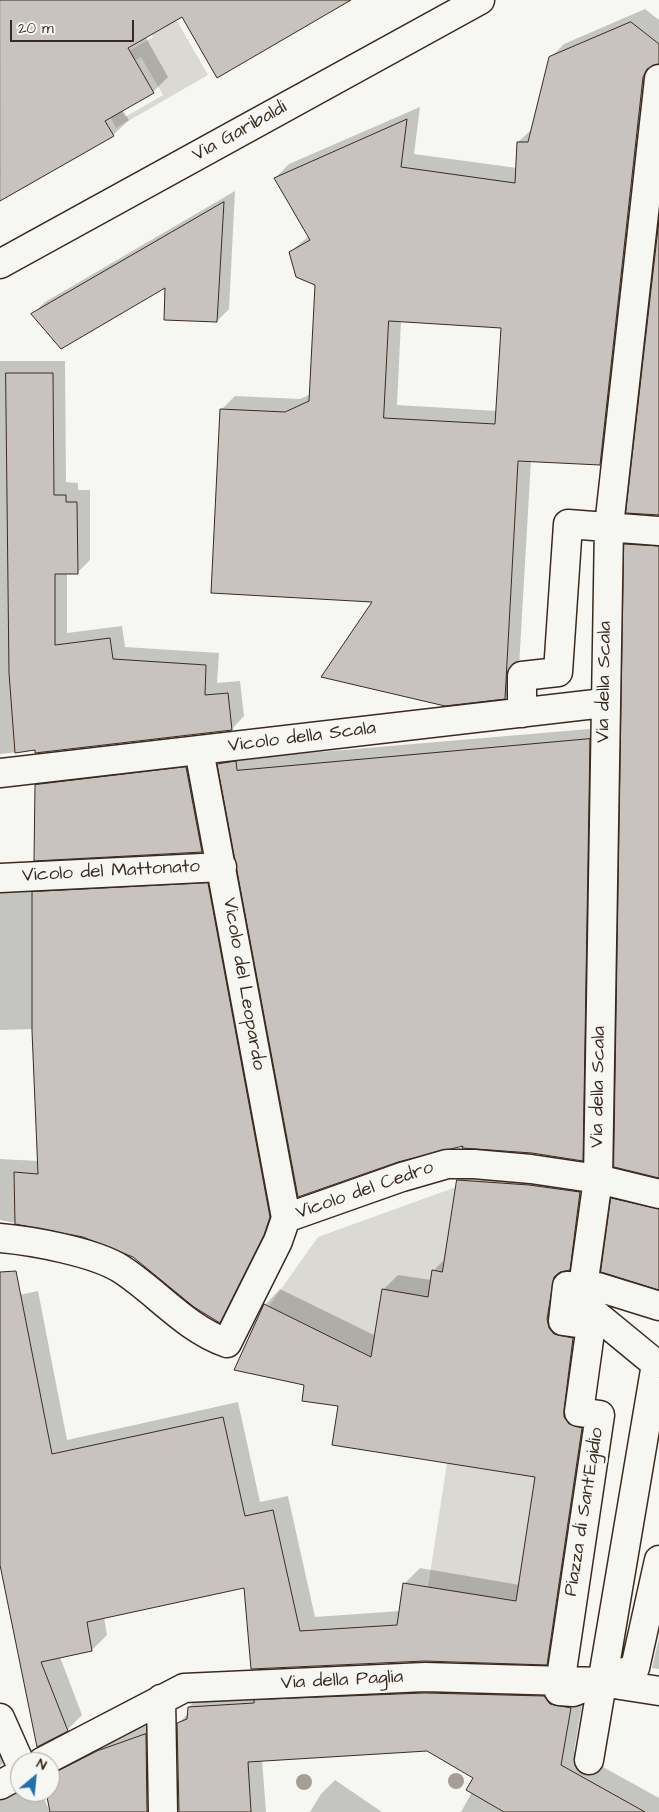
<!DOCTYPE html>
<style>
body{margin:0}
#map{position:relative;width:659px;height:1812px;overflow:hidden;background:#f6f6f2;font-family:"Architects Daughter",sans-serif}
canvas{display:block}
.north{position:absolute;left:10px;top:1752px;width:50px;height:50px;box-sizing:border-box;background:#f6f6f2;border:1px solid #aba49d;border-radius:50%;rotate:28deg;font-size:14px;font-weight:700;line-height:20px;text-align:center;color:#3b2a1e}
.north::after{content:'';display:block;margin:auto;width:18px;height:22px;background:#1f6fb2;clip-path:polygon(50% 0,100% 100%,50% 72%,0 100%)}
.scale{position:absolute;left:10px;top:20px;width:124px;height:22px;box-sizing:border-box;border:2px solid #3b2a1e;border-top:0;padding-left:6px;font-size:15px;line-height:18px;white-space:nowrap;color:#3b2a1e;-webkit-text-stroke:4px #f6f6f2;paint-order:stroke}
</style>
<div id="map">
<canvas width="659" height="1812"></canvas>
<div class="north">N</div>
<div class="scale">20 m</div>
</div>
<script>
const context = document.querySelector('canvas').getContext('2d');
context.lineJoin = 'round';
function fill(path, color) {
  context.fillStyle = color;
  context.fill(path, 'evenodd');
}
function strokePath(path, color, width, dash) {
  context.strokeStyle = color;
  context.lineWidth = width;
  context.lineCap = dash ? 'butt' : 'round';
  context.setLineDash(dash || []);
  context.stroke(path);
}
function write(font, color, halo, rows, align = 'center') {
  context.font = font + ' "Architects Daughter",sans-serif';
  context.lineWidth = 4.5;
  context.setLineDash([]);
  context.textBaseline = 'middle';
  context.strokeStyle = halo;
  context.fillStyle = color;
  for (const [text, x, y, turn = 0] of rows) {
    context.save();
    context.translate(x, y);
    context.rotate((+turn || 0) * Math.PI / 180);
    context.textAlign = isNaN(turn) ? turn : align;
    if (halo) context.strokeText(text, 0, 0);
    context.fillText(text, 0, 0);
    context.restore();
  }
}
const green = new Path2D(`
 M 132,0 L 165,0 L 208,75 L 116,128 L 108,112 L 119,106 L 125,117 L 163,95 L 141,57 L 130,63 L 125,53 L 153,37 Z
 M 456,1187 L 442,1272 L 432,1270 L 428,1297 L 382,1290 L 371,1359 L 330,1374 L 343,1343 L 269,1306 L 318,1237 Z
 M 447,1463 L 535,1477 L 516,1601 L 428,1587 Z`);
const shadow = new Path2D(`
 M 0,0 L 350,0 L 182,15 L 145,36 L 168,77 L 153,92 L 122,109 L 129,120 L 113,135 L 0,200 Z
 M 645,9 L 659,20 L 659,63 L 657,63 L 613,451 L 600,464 L 531,460 L 518,684 L 505,698 L 374,601 L 222,409 L 235,396 L 300,399 L 311,394 L 317,284 L 290,252 L 309,236 L 275,178 L 289,164 L 420,107 L 414,154 L 517,168 L 518,142 L 532,129 L 550,58 L 564,44 ZM 401,321 L 502,326 L 497,411 L 397,405 Z
 M 235,191 L 229,309 L 217,321 L 167,286 L 33,314 L 45,302 Z
 M 0,361 L 65,361 L 66,482 L 78,483 L 78,490 L 90,490 L 90,560 L 78,572 L 67,572 L 67,633 L 122,626 L 125,647 L 219,653 L 217,683 L 240,681 L 244,716 L 232,729 L 0,754 Z
 M 639,531 L 659,532 L 659,1177 L 626,545 Z
 M 601,728 L 594,1147 L 582,1160 L 464,1144 L 219,764 L 231,752 L 248,750 L 249,758 Z
 M 200,754 L 216,837 L 202,851 L 36,785 L 50,771 Z
 M 220,871 L 282,1203 L 232,1309 L 219,1321 L 134,1256 L 84,1236 L 0,1220 L 0,1159 L 39,1161 L 33,1029 L 0,1030 L 0,881 Z
 M 474,1165 L 595,1177 L 584,1254 L 568,1269 L 562,1303 L 588,1323 L 578,1394 L 597,1413 L 562,1648 L 547,1664 L 424,1660 L 252,1668 L 246,1586 L 104,1617 L 107,1635 L 92,1650 L 60,1657 L 82,1715 L 67,1730 L 0,1559 L 0,1299 L 38,1291 L 67,1440 L 238,1402 L 260,1502 L 288,1496 L 315,1617 L 400,1611 L 404,1584 L 420,1568 L 520,1585 L 537,1476 L 340,1405 L 306,1384 L 265,1305 L 280,1289 L 376,1336 L 383,1290 L 398,1275 L 432,1280 L 433,1271 L 446,1258 L 458,1180 Z
 M 626,1185 L 659,1193 L 659,1288 L 612,1199 Z
 M 659,1638 L 659,1669 L 652,1668 Z
 M 269,1687 L 584,1694 L 574,1751 L 659,1798 L 659,1812 L 461,1812 L 472,1792 L 475,1778 L 427,1750 L 262,1760 L 266,1812 L 180,1812 L 178,1723 L 189,1713 L 189,1707 L 203,1693 Z
 M 0,1707 L 17,1750 L 0,1766 Z
 M 160,1721 L 171,1812 L 51,1812 L 47,1792 L 50,1792 L 50,1772 L 113,1737 Z
 M 0,1778 L 20,1785 L 20,1792 L 41,1792 L 50,1812 L 0,1812 Z
 M 335,1780 L 382,1812 L 310,1812 L 321,1794 Z`);
const building = new Path2D(`
 M 0,0 L 351,0 L 217,78 L 182,17 L 128,48 L 154,93 L 105,121 L 114,136 L 0,201 Z
 M 631,22 L 659,44 L 659,64 L 647,69 L 643,77 L 600,465 L 518,461 L 505,699 L 445,706 L 321,677 L 372,602 L 211,593 L 220,409 L 285,412 L 309,401 L 315,285 L 296,277 L 289,252 L 310,240 L 274,178 L 407,119 L 401,167 L 515,183 L 517,142 L 528,142 L 549,57 ZM 389,321 L 501,328 L 495,424 L 384,418 Z
 M 224,202 L 217,322 L 164,320 L 165,288 L 61,349 L 31,314 Z
 M 659,220 L 659,515 L 626,513 Z
 M 6,373 L 53,373 L 54,495 L 66,495 L 66,502 L 77,502 L 78,574 L 55,574 L 55,645 L 110,638 L 113,659 L 206,665 L 205,695 L 228,693 L 232,730 L 35,753 L 35,750 L 15,753 L 9,673 Z
 M 624,544 L 659,546 L 659,1178 L 614,1167 Z
 M 590,739 L 583,1161 L 532,1153 L 462,1148 L 463,1146 L 398,1162 L 298,1197 L 217,764 L 236,761 L 237,770 Z
 M 186,767 L 202,852 L 34,861 L 35,785 Z
 M 208,883 L 270,1217 L 264,1235 L 220,1323 L 194,1307 L 133,1257 L 83,1237 L 15,1224 L 14,1172 L 38,1174 L 32,1031 L 32,892 Z
 M 457,1180 L 529,1185 L 580,1192 L 570,1270 L 560,1272 L 554,1277 L 547,1319 L 549,1328 L 554,1334 L 573,1338 L 564,1410 L 564,1417 L 569,1424 L 582,1428 L 547,1665 L 424,1661 L 251,1669 L 244,1588 L 87,1622 L 92,1651 L 41,1662 L 68,1731 L 37,1747 L 0,1565 L 0,1272 L 16,1271 L 52,1454 L 223,1417 L 245,1516 L 273,1510 L 300,1631 L 397,1625 L 403,1583 L 516,1601 L 535,1477 L 332,1445 L 338,1406 L 302,1401 L 304,1385 L 234,1370 L 264,1304 L 371,1357 L 382,1289 L 428,1297 L 432,1270 L 442,1272 Z
 M 611,1198 L 659,1209 L 659,1290 L 601,1272 Z
 M 425,1693 L 544,1696 L 550,1704 L 571,1708 L 561,1765 L 645,1812 L 504,1812 L 466,1790 L 473,1778 L 427,1751 L 248,1762 L 251,1812 L 179,1812 L 177,1723 L 187,1719 L 188,1707 L 254,1703 L 254,1700 Z
 M 146,1734 L 147,1812 L 50,1812 L 46,1792 L 50,1792 L 50,1775 L 97,1751 Z`);
const street = new Path2D(`
 M 522,713 L 522,676 L 558,672 L 568,524 L 659,531
 M 0,773 L 604,703
 M 0,878 L 222,867
 M 286,1218 L 402,1177 L 447,1164 L 474,1164 L 531,1169 L 598,1179 L 659,1194
 M 0,1238 C 33,1241 94,1252 121,1269 C 158,1293 185,1328 227,1343 L 278,1241 L 286,1218 L 199,750
 M 659,1306 L 598,1287 L 567,1286 L 563,1321 L 591,1325 L 579,1412 L 600,1415 L 559,1691 L 573,1692 L 635,1668 L 659,1560
 M 656,1364 L 583,1304 L 583,1287 L 598,1179 L 609,526 L 659,79
 M 161,1699 L 163,1812
 M 0,1718 L 20,1763
 M 589,1760 L 656,1364
 M 42,1762 L 184,1688 L 425,1677 L 601,1682 L 659,1691
 M 0,1785 L 20,1774`);
const secondary = new Path2D(`
 M 0,264 L 480,0`);
const trees = [
 [456,1781],
 [304,1782]
];
const streetNames = [
 ["Via Garibaldi",240,132,-29],
 ["Via della Scala",605,682,-89],
 ["Vicolo della Scala",302,738,-7],
 ["Vicolo del Mattonato",111,872,-3],
 ["Vicolo del Leopardo",243,984,80],
 ["Via della Scala",599,1087,-89],
 ["Vicolo del Cedro",365,1191,-19],
 ["Piazza di Sant'Egidio",585,1512,-81],
 ["Via della Paglia",342,1681,-3]
];
fill(green, '#dad9d3');
fill(shadow, '#0003');
fill(building, '#c8c3be');
strokePath(building, '#3b2a1e', 1);
strokePath(street, '#3b2a1e', 31);
strokePath(secondary, '#3b2a1e', 31);
strokePath(street, '#f6f6f2', 28);
strokePath(secondary, '#f6f6f2', 28);
context.fillStyle = '#a59e96';
for (const [x, y] of trees) {
  context.beginPath();
  context.arc(x, y, 8, 0, 2 * Math.PI);
  context.fill();
}
write('19px', '#3b2a1e', '#f6f6f2', streetNames);
</script>
